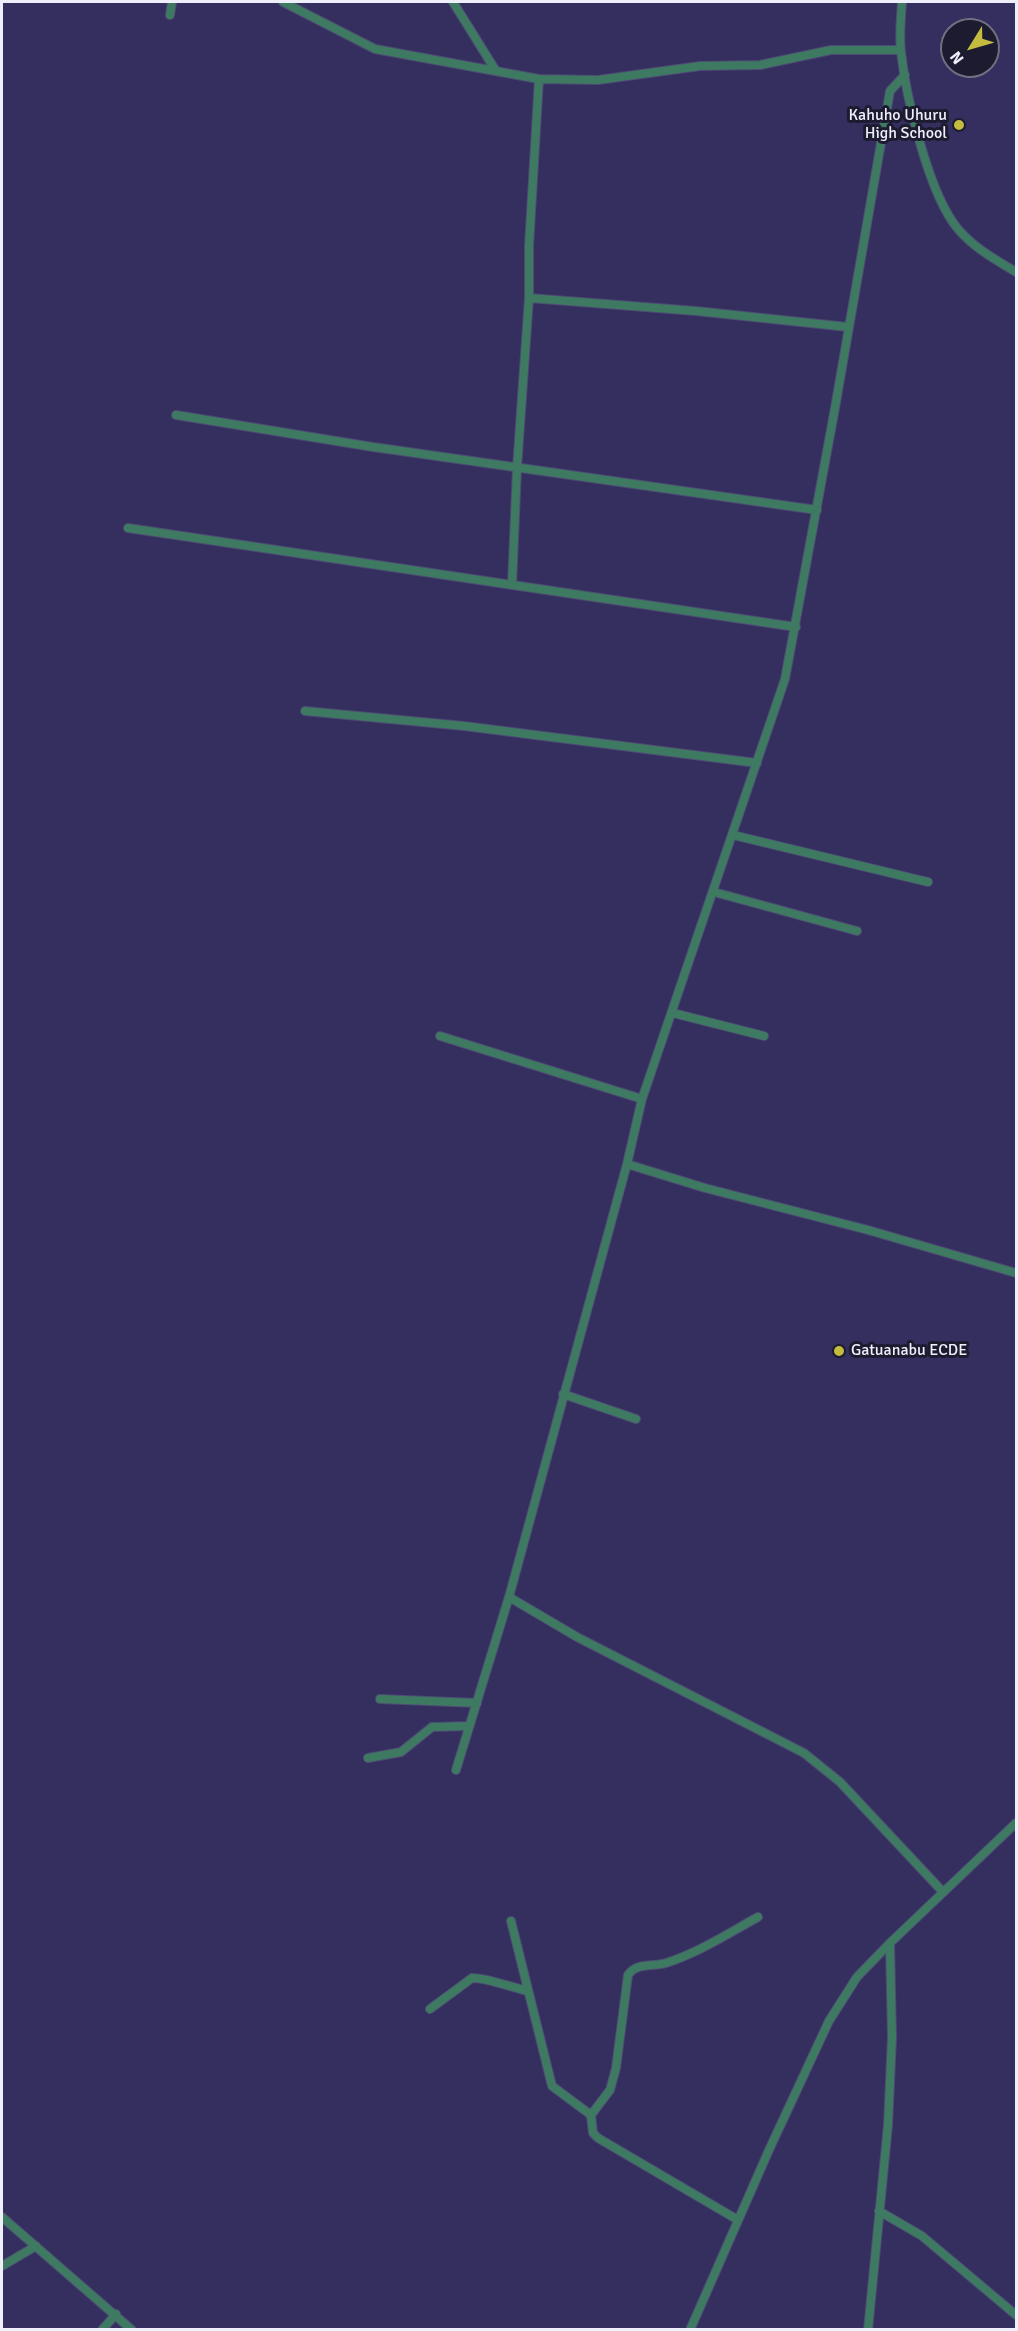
<!DOCTYPE html>
<style>
body{margin:0}
#map{position:relative;width:1018px;height:2331px;overflow:hidden;background:#342f5e;font-family:Signika,sans-serif}
canvas{display:block}
.frame{position:absolute;inset:0;border:3px solid #efeffc;pointer-events:none}
.north{position:absolute;left:940px;top:18px;width:60px;height:60px;box-sizing:border-box;background:#1c1b30;border:2px solid #707082;border-radius:50%;rotate:233deg;font-size:16px;font-weight:700;line-height:24px;text-align:center;color:#efeffc}
.north::after{content:'';display:block;margin:auto;width:21px;height:27px;background:#c4bc3e;clip-path:polygon(50% 0,100% 100%,50% 72%,0 100%)}
</style>
<div id="map">
<canvas width="1018" height="2331"></canvas>
<div class="frame"></div>
<div class="north">N</div>
</div>
<script>
const context = document.querySelector('canvas').getContext('2d');
context.lineJoin = 'round';
function strokePath(path, color, width, dash) {
  context.strokeStyle = color;
  context.lineWidth = width;
  context.lineCap = dash ? 'butt' : 'round';
  context.setLineDash(dash || []);
  context.stroke(path);
}
function write(font, color, halo, rows, align = 'center') {
  context.font = font + ' Signika,sans-serif';
  context.lineWidth = 6;
  context.setLineDash([]);
  context.textBaseline = 'middle';
  context.strokeStyle = halo;
  context.fillStyle = color;
  for (const [text, x, y, turn = 0] of rows) {
    context.save();
    context.translate(x, y);
    context.rotate((+turn || 0) * Math.PI / 180);
    context.textAlign = isNaN(turn) ? turn : align;
    if (halo) context.strokeText(text, 0, 0);
    context.fillText(text, 0, 0);
    context.restore();
  }
}
const minor = new Path2D(`
 M 283,2 L 375,49 L 539,79 L 598,80 L 700,66 L 760,65 L 831,50 L 900,50
 M 453,2 L 496,71
 M 902,2 C 901,18 899,36 901,52 C 906,97 929,195 958,229 C 974,248 996,260 1016,272
 M 170,15 L 172,2
 M 529,298 L 696,311 L 848,327
 M 176,415 L 373,447 L 817,510
 M 128,528 L 796,627
 M 512,585 L 517,468 L 529,298 L 529,246 L 539,79
 M 305,711 L 464,726 L 757,763
 M 733,835 L 928,882
 M 714,892 L 857,931
 M 673,1013 L 764,1036
 M 440,1036 L 642,1099
 M 627,1164 L 705,1188 L 868,1230 L 1016,1273
 M 563,1394 L 636,1419
 M 509,1597 L 577,1637 L 804,1753 L 840,1782 L 943,1892
 M 380,1699 L 477,1703
 M 368,1758 L 401,1752 L 432,1727 L 469,1726
 M 456,1770 L 509,1597 L 627,1164 L 642,1099 L 785,679 L 835,408 L 890,91 L 905,75
 M 511,1921 L 552,2086 L 591,2115 L 593,2133 L 598,2138 L 738,2220
 M 430,2009 L 472,1978 C 484,1977 514,1988 528,1991
 M 591,2115 L 610,2090 L 616,2068 L 628,1975 C 637,1962 653,1967 666,1963 C 698,1953 729,1933 758,1917
 M 879,2211 L 922,2236 L 1016,2315
 M 2,2217 L 132,2330
 M 2,2266 L 36,2246
 M 102,2330 L 116,2314
 M 690,2330 L 769,2150 L 829,2021 L 857,1977 L 890,1943 L 1016,1823
 M 868,2330 L 888,2125 L 892,2038 L 890,1943`);
const markers = [
 [959,125,6,"#c4bc3e"],
 [839,1351,6,"#c4bc3e"]
];
const poiNames = [
 ["Kahuho Uhuru",947,116],
 ["High School",947,134],
 ["Gatuanabu ECDE",851,1351,"left"]
];
strokePath(minor, '#4e4a74', 10);
strokePath(minor, '#3e7a62', 8);
for (const [x, y, r, color] of markers) {
  const dot = new Path2D();
  dot.arc(x, y, r, 0, 2 * Math.PI);
  context.fillStyle = color;
  context.fill(dot);
  strokePath(dot, '#1c1b30', 2);
}
write('16px', '#efeffc', '#1c1b30', poiNames, 'right');
</script>
